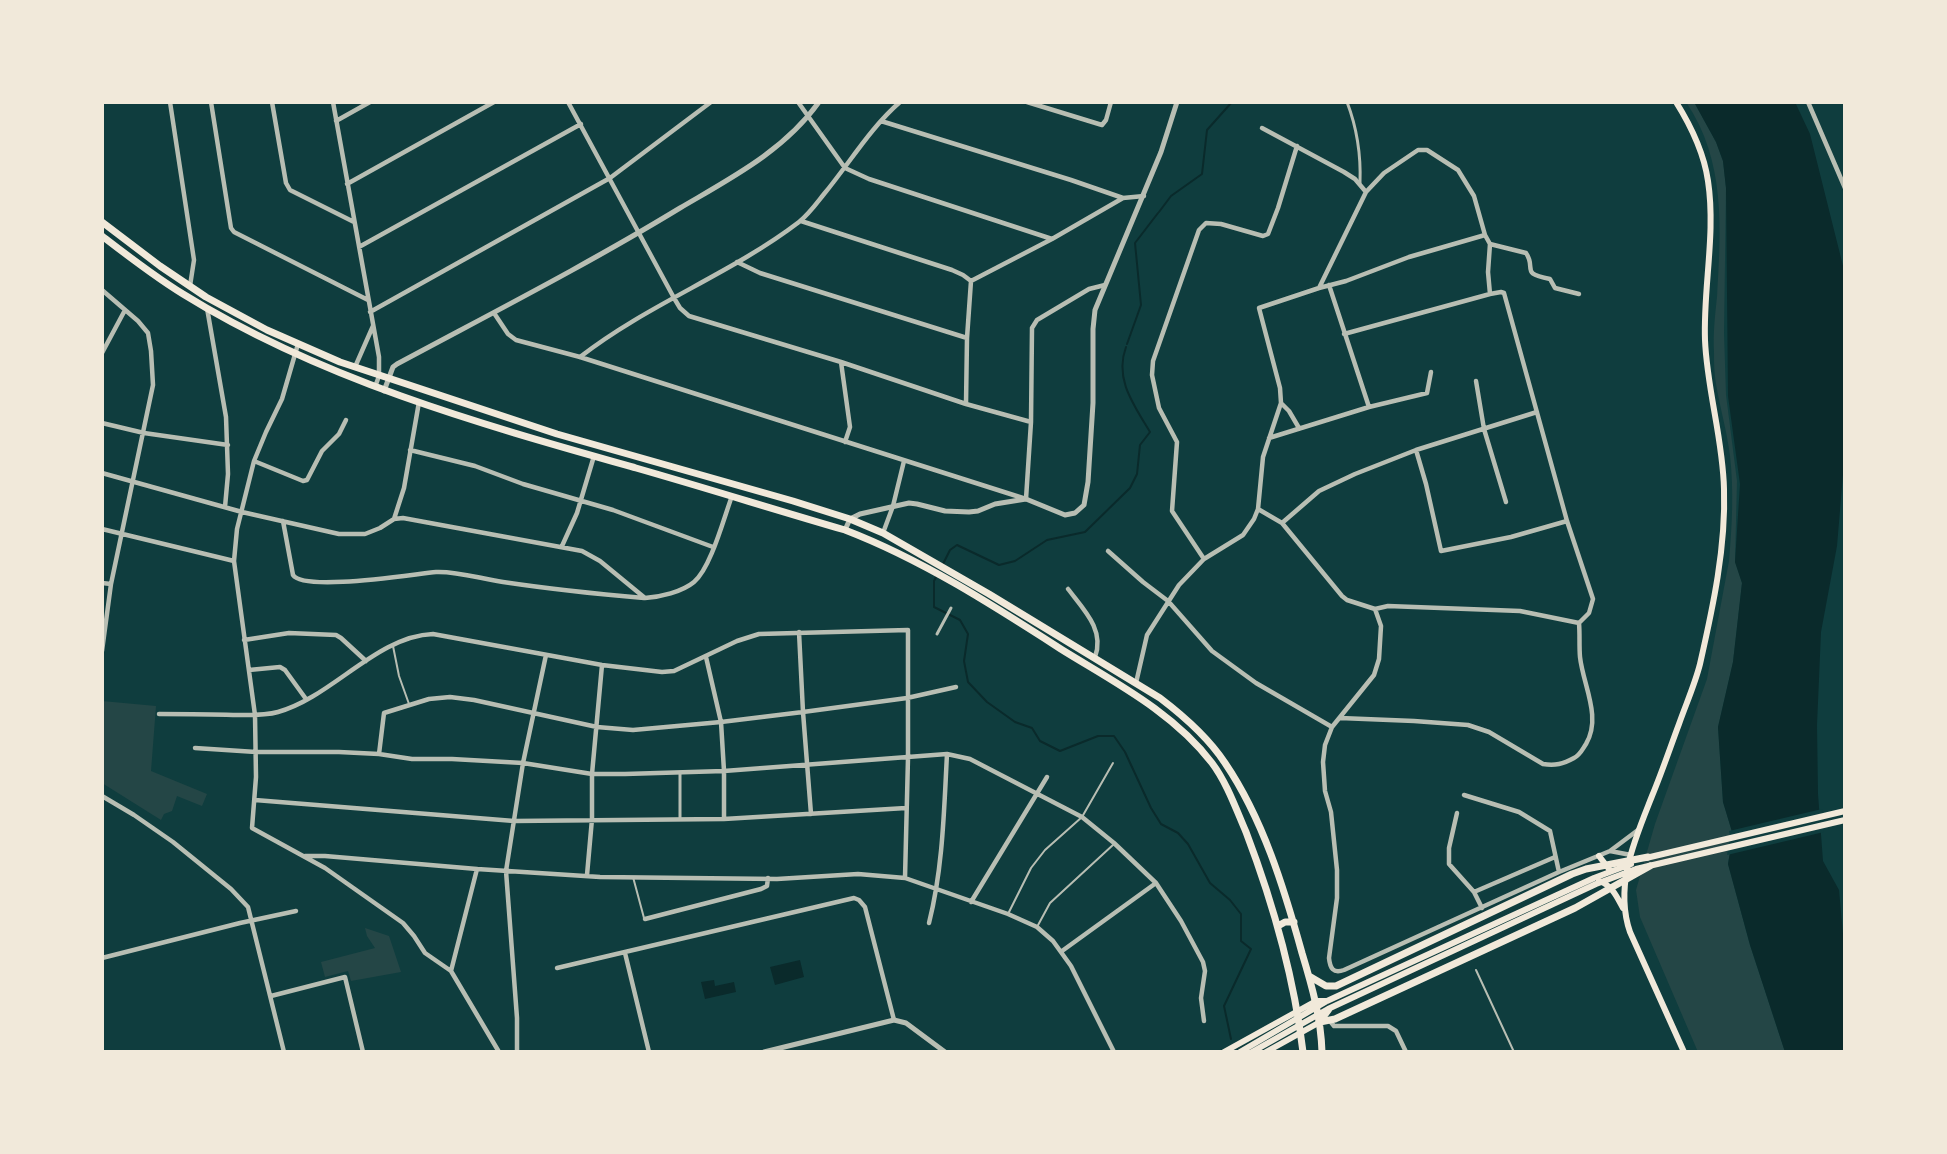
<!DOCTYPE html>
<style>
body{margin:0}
#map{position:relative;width:1947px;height:1154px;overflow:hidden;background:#0f3d3e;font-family:"Open Sans",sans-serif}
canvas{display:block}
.frame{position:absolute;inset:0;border:104px solid #f1e9da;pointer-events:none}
</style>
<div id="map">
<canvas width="1947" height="1154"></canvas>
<div class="frame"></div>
</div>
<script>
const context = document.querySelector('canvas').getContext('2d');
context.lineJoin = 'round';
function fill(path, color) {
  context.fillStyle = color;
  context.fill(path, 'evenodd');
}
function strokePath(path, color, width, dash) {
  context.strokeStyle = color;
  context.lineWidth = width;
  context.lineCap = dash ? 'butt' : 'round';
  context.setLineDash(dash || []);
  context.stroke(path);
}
const green = new Path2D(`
 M 1686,102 L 1694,102 L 1716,142 L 1723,161 L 1726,188 L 1724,333 L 1726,395 L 1737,481 L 1735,562 L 1742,583 L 1733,662 L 1718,727 L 1723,802 L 1733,835 L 1728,864 L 1750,945 L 1785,1052 L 1698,1052 L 1640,917 L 1636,890 L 1655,824 L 1707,679 L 1729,561 C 1732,527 1734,490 1730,456 C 1727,431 1720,408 1716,384 C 1714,373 1714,362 1714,352 C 1713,334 1715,315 1717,297 C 1721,229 1726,161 1686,102 Z
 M 102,701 L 156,706 L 151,771 L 207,794 L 202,806 L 177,796 L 172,811 L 164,814 L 161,820 L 102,783 Z
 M 365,928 L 389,936 L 401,972 L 351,981 L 348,971 L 325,977 L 321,962 L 375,948 L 367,936 Z`);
const water = new Path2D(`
 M 1694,102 L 1795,102 L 1810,134 L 1845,274 L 1845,450 L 1837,546 L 1821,632 L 1817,725 L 1818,794 L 1823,861 L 1839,890 L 1843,934 L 1845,938 L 1845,1052 L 1785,1052 L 1750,945 L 1728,864 L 1733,835 L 1723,802 L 1718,727 L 1733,662 L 1742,583 L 1735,562 L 1740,484 L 1728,396 L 1726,188 L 1723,161 L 1716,142 Z
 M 800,960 L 804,977 L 775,985 L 770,967 Z
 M 714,980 L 715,986 L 734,982 L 736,992 L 705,999 L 701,982 Z`);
const pier = new Path2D(`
 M 1822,809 L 1824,832 L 1727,855 L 1730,836 L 1729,831 Z`);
const stream = new Path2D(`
 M 1159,212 L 1171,196 L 1202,174 L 1207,130 L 1232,102
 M 1127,344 L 1141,305 L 1135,243 L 1158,213
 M 943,564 L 950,550 L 957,545 L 999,565 L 1015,561 L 1047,540 L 1085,532 L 1130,488 L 1137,474 L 1140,445 L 1150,432 C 1134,405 1114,379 1126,347
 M 937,575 L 934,581 L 934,607 L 960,620 L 968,634 L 964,661 L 968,682 L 987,702 L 1015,722 L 1032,728 L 1040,741 L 1060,751 L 1098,736 L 1114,736 L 1125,752 L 1151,808 L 1161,824 L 1178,833 L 1188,844 L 1210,883 L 1230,900 L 1241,914 L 1241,941 L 1251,949 L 1224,1006 L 1231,1039`);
const service = new Path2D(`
 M 393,646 L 399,676 L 409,704
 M 633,877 L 644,918
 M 1008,914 L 1031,868 L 1045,850 L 1082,817 L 1113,763
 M 1037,927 L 1050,903 L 1114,844
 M 1476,970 L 1514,1052`);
const pedestrian = new Path2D(`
 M 1347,102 C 1357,128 1361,156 1360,183
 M 937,634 L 951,608
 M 680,819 L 680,773`);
const minor = new Path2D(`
 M 170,102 L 194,260 L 190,286
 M 211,102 L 231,228 L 234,232 L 368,300
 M 272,102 L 286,183 L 290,190 L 354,222
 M 333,102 L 379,357 L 379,376 L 375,387
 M 568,102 L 674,298 L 680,308 L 689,316 L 841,362 L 966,404 L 1031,422
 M 798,102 L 845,168 L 869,179 L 1052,239
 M 1027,102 L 1102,125 L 1106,120 L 1111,102
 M 1808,102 L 1845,188
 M 336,121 L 370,102
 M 881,121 L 1071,180 L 1123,198
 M 1262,128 L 1344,172 L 1355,179 L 1366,192
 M 347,184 L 494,102
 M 801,221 L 952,270 L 963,275 L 971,281
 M 1490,244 L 1526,253 C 1537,269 1519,273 1550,279 L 1555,288 L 1579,294
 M 359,247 L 581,124
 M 737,262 L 760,273 L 967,338
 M 971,281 L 1052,239 L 1123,198 L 1144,196
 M 1329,285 L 1369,407
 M 1319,288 L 1366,192 L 1384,173 L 1418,150 L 1427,150 L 1458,170 L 1474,196 L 1485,235 L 1490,244 L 1488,272 L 1490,294
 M 102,290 L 138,321 L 148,333 L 151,351 L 153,385 L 111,584 L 102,651
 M 207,308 L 226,417 L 228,474 L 225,507
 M 370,312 L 610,178 L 711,102
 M 494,313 L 508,334 L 516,340 L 580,357 L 1026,499 L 1031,422 L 1032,328 L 1037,320 L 1089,289 L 1105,285
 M 1344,334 L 1490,294 L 1501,292 L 1504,293 L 1567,521 L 1593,599 L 1589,613 L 1579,623
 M 298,344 L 282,399 L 266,432 L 254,461 L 237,529 L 234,561 L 255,715 L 256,777 L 252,828 L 325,868 L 403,923 L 414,936 L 425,953 L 451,971 L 499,1052
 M 102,353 L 125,310
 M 580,357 C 648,304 731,274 799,222 C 809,214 816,204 824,194 C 849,164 870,128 900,102
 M 841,362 L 850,427 L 845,442
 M 355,367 L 373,326
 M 1476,381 L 1484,429 L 1506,502
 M 1281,403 L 1289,411 L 1299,428
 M 966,404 L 967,338 L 971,281
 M 102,423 L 144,433 L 228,445
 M 1269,438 L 1369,407 L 1427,393 L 1431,372
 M 410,450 L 475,466 L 523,484 L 613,510 L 713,547
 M 1416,450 L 1426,484 L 1441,551 L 1511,537 L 1567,521
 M 254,461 L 303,481 L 307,480 L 322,451 L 339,434 L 346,420
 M 102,473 L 242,512 L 339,534 L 365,534 L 380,528 L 394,519 L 403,518 L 582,551 L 600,561 L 645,598 C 660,597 682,592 694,582 C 711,568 724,517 732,496
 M 1258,509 L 1282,523 L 1342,596 L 1347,600 L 1375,609 L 1388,606 L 1520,611 L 1579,623
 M 394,519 L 404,488 L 419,402
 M 283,521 L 293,575 C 304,592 413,574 436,572 C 458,571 481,579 503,582 C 550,589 597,594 644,598
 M 1282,523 L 1319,491 L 1355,474 L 1416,450 L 1537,412
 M 102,529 L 234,561
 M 883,533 L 893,506 L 904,461
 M 562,546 L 577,513 L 594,456
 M 1108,551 L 1143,582 L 1168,601 L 1212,651 L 1256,683 L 1332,727
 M 1204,559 L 1172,511 L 1177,442 L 1159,408 L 1152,375 L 1153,361 L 1199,230 L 1206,223 L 1221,224 L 1263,236 L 1268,234 L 1278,208 L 1297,146
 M 102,583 L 111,584
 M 1068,589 C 1084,610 1105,630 1095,657
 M 1375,609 L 1381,626 L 1379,659 L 1374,675 L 1332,727 L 1325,745 L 1323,762 L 1325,791 L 1331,812 L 1337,870 L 1337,898 L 1329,958 C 1330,968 1333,974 1344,970 L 1559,872 L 1610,851 L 1638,830
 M 799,632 L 803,712 L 811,814
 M 244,640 L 289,633 L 336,635 L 341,638 L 366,661
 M 706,657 L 721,722 L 724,771 L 724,819
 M 249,670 L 280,667 L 285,670 L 306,699
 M 1136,683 L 1147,635 L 1179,585 L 1204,559 L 1243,535 L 1254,519 L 1258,509 L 1263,457 L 1281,403 L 1280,388 L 1259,308 L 1319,288 L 1346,281 L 1409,257 L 1485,235
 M 159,714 C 183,714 208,714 233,715 C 247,715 264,716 278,712 C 332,697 377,636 433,634 L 602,665 L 662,672 L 674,671 L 737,641 L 759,634 L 908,630 L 908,758 L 905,878
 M 1340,718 L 1414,721 L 1468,725 L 1489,732 L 1543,764 C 1555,766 1563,764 1574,758 C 1580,755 1582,750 1586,744 C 1602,717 1583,685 1580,657 C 1579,646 1580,634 1579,623
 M 195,748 L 256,752 L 339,752 L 379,754 L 412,759 L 452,759 L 523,763 L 592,774 L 625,774 L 724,771 L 947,754 L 970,759 L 1082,817 L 1114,843 L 1156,883 L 1181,921 L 1203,962 L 1205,971 L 1201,998 L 1204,1021
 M 379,754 L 384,713 L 429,699 L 450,697 L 474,700 L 597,727 L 633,730 L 721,722 L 803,712 L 907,698 L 956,687
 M 1464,795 L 1519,812 L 1550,831 L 1559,872
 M 102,796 L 134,815 L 173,842 L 231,889 L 248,907 L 284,1052
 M 255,800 L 514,821 L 724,819 L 906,808
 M 1457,813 L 1449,848 L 1449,864 L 1474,892 L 1482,908
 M 1610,851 L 1631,855
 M 305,856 L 325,856 L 477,869 L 600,877 L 777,879 L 858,874 L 905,878 L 1008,914 L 1037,927 L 1053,941 L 1071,966 L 1114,1052
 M 587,875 L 592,819 L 592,774 L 602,665
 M 1474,892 L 1555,857
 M 971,902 L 1047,777
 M 645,919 L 761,889 L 767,886 L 768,878
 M 929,923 C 943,868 944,810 947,754
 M 1062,951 L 1156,883
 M 625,953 L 649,1052
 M 102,958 L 240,923 L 296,911
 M 557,968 L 854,898 L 859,900 L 865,907 L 894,1020
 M 451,971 L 477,869
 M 271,996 L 345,977 L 363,1052
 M 1330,1021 L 1334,1026 L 1388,1026 L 1396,1031 L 1406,1052
 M 517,1052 L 517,1018 L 506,871 L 523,763 L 546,655`);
const tertiary = new Path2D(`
 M 384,391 L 393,367 L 397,364 C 492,313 588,264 680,208 C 731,178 784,151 819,102
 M 845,530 L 850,519 L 860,514 L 909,503 L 917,504 L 945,511 L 969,512 L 978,511 L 995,504 L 1026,499 L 1065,515 L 1075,513 L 1084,505 L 1088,482 L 1093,403 L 1093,329 L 1095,310 L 1161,152 L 1177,102
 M 764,1052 L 894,1020 L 906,1023 L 945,1052`);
const secondary = new Path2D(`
 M 1676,102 C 1691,126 1704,153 1708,181 C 1716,234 1703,288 1705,340 C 1707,390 1723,439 1724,489 C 1726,547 1713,607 1700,664 C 1695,684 1686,704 1679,724 C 1670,748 1662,772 1652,796 C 1635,839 1614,885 1630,932 L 1684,1052
 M 1599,856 L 1609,869
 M 1646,858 L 1845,811
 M 1599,881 C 1612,885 1617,897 1623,908
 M 1224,1052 L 1316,1001 L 1327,1001
 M 1240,1052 L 1327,1001 L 1594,878 L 1631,864
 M 1252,1052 L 1328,1009 L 1596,884 L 1636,869 L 1845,820
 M 1266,1052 L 1320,1022 L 1329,1010`);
const primary = new Path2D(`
 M 102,222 L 160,266 L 206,297 L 267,330 L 340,362 L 557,434 L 793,501 L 850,519 L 883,533 L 989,594 L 1160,698 C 1185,717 1208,737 1225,763 C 1263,819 1284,888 1302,953 C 1312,986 1321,1018 1322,1052
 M 102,236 C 128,256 155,277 183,294 C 322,380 480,424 636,468 C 706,488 776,510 845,530 C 923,560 994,606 1064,651 C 1116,683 1174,713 1212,763 C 1227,783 1236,809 1246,832 C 1273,903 1294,977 1303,1052
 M 1278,926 L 1285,922 L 1294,922
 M 1309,976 L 1326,986 L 1336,986 L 1572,874 L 1586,869 L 1648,857
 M 1320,1022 L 1335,1019 L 1575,908 L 1650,866`);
fill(green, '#244646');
fill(water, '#0a2a2b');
fill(pier, '#0f3d3e');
strokePath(stream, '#0a2a2b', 2);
strokePath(service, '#b8beb3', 2);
strokePath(pedestrian, '#b8beb3', 3);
strokePath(minor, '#b8beb3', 4.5);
strokePath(tertiary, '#b8beb3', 5);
strokePath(secondary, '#f1e9da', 6);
strokePath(primary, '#f1e9da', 7);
</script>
